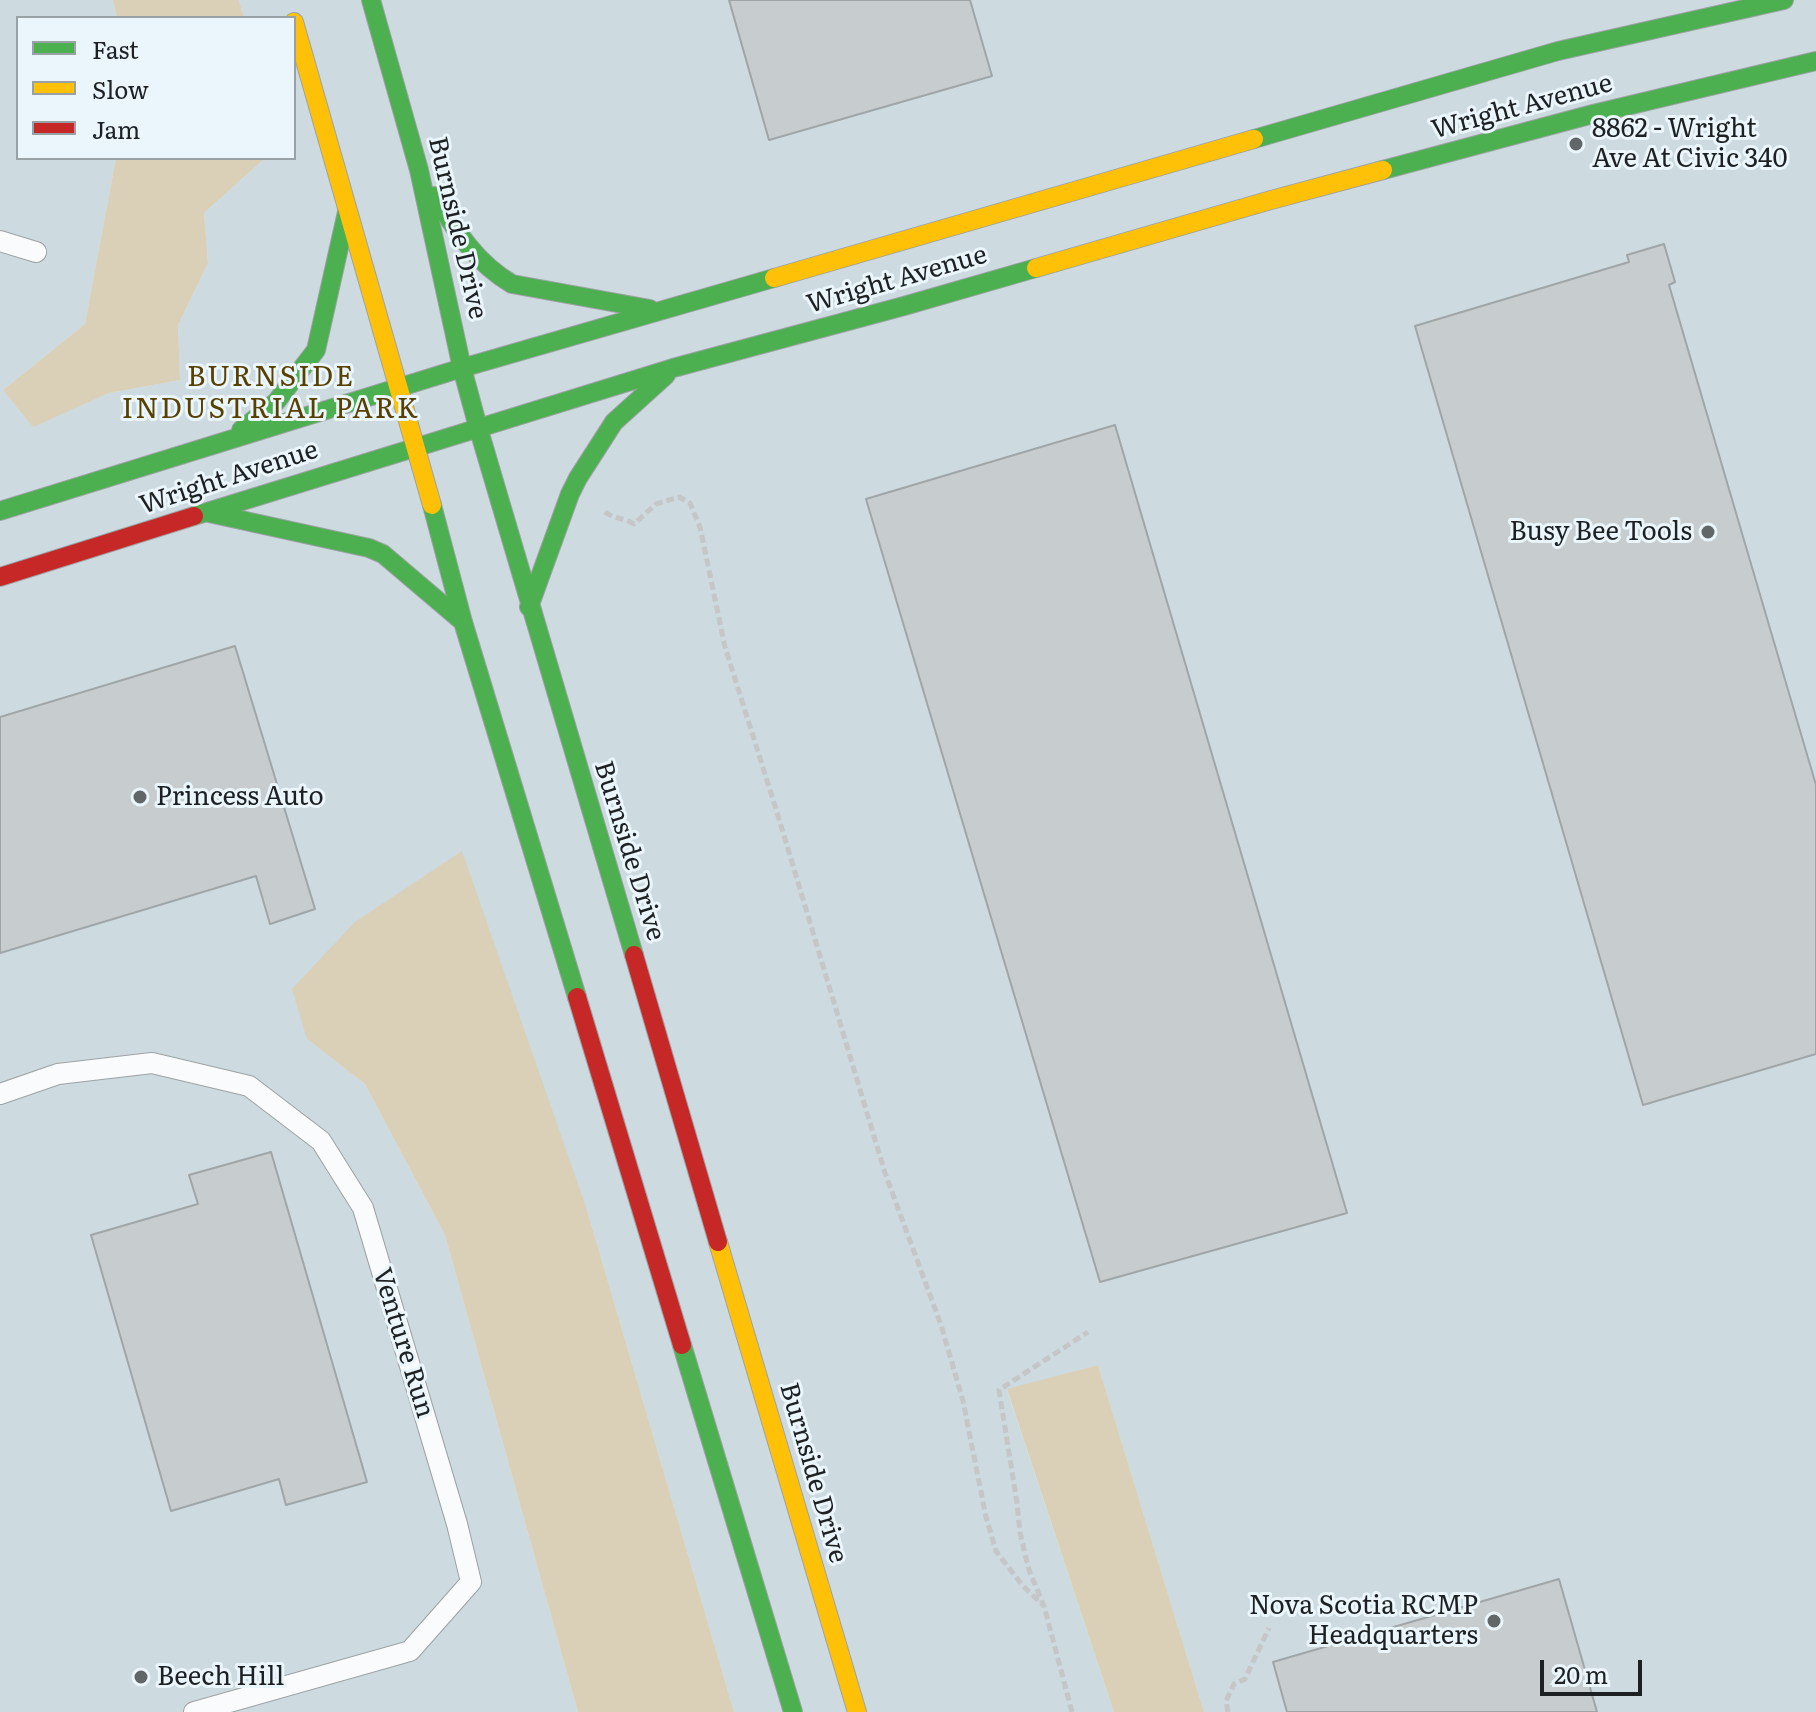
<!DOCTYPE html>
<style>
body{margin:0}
#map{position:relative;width:1816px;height:1712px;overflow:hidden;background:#e0e7ea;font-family:Literata,serif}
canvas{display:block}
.legend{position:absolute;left:16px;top:16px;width:280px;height:144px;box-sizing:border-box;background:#eaf6fb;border:2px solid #98a1a5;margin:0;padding:10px 14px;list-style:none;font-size:24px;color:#1d2123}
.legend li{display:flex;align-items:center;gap:16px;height:40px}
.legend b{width:40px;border:2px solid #98a1a5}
.scale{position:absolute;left:1540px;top:1660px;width:102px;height:36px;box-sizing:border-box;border:4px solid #1d2123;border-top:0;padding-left:10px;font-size:24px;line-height:28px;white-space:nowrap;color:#1d2123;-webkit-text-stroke:6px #eaf6fb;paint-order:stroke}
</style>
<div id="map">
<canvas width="1816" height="1712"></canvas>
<ul class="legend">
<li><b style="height:10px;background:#4caf50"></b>Fast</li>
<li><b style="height:10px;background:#ffc107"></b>Slow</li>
<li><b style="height:10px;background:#c62828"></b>Jam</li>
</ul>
<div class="scale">20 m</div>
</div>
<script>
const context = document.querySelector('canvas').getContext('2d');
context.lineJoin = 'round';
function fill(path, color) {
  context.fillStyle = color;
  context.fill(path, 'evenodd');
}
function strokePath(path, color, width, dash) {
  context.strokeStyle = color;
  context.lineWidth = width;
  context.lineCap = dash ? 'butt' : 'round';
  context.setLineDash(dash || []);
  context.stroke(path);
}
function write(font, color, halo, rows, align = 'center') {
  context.font = font + ' Literata,serif';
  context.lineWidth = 6;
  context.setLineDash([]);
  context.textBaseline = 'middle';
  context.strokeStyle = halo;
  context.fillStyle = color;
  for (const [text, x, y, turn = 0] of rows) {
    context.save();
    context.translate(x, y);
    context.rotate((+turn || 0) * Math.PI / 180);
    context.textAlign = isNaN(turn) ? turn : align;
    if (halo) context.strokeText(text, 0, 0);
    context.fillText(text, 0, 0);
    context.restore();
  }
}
const built = new Path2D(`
 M 0,0 L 113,0 L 117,18 L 18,18 L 18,158 L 116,158 L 85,324 L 3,390 L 33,426 L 109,393 L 180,380 L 178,325 L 208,263 L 204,213 L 265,158 L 294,158 L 294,18 L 244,18 L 239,0 L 1816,0 L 1816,1712 L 1204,1712 L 1098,1365 L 1007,1390 L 1114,1712 L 734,1712 L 587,1210 L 307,1039 L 365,1084 L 445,1235 L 578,1712 L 0,1712 Z`);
const green = new Path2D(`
 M 113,0 L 239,0 L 244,18 L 117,18 Z
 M 116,158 L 265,158 L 204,213 L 208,263 L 178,325 L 180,380 L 109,393 L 33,427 L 3,390 L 85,324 Z
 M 462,851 L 587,1210 L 734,1712 L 578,1712 L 445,1235 L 365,1084 L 307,1039 L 292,989 L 355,922 Z
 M 1098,1365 L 1204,1712 L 1114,1712 L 1007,1389 Z`);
const building = new Path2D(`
 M 729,0 L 970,0 L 992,76 L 769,140 Z
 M 1664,244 L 1675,282 L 1669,285 L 1816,785 L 1816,1054 L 1643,1105 L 1415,326 L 1629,262 L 1627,255 Z
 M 1115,425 L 1347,1213 L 1100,1282 L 866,499 Z
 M 235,646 L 315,909 L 270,924 L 256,876 L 0,953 L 0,717 Z
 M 271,1152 L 367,1482 L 286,1505 L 279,1479 L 171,1511 L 91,1235 L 198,1204 L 189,1175 Z
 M 1559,1579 L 1597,1712 L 1287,1712 L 1273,1662 Z`);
const path = new Path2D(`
 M 605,512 C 614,519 625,518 634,524 L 656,504 L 679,497 L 690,503 L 700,527 L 725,647 L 776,809 L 885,1173 L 941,1325 L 963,1401 L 986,1517 L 996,1551 L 1023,1586 L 1044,1606
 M 1072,1712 L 1044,1606 L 1029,1570 L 1020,1533 L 1017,1503 L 999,1390 L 1088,1332
 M 1228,1712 L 1226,1701 L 1234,1684 L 1245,1679 L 1269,1628`);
const lane = new Path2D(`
 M 0,241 L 36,252
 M 0,1094 L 58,1074 L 152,1063 L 249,1086 L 321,1141 L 363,1208 L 457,1524 L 471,1582 L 410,1651 L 194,1712`);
const fast = new Path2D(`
 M 371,0 L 419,170 L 462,368 L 478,427 L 634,955
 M 1254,139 L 1558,51 L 1784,0
 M 1383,170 L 1593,114 L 1816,61
 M 435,196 C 456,231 476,263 512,284 L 650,309
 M 241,430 L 276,402 L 316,350 L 347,212
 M 432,505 L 463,622 L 577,997
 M 0,511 L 462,368 L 774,278
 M 209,513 L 369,548 L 383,554 L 463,622
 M 194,516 L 673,368 L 904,306 L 1036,268
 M 529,607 L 570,494 L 578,478 L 614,422 L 666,375
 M 682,1345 L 793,1712`);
const slow = new Path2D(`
 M 294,22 L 432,505
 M 1036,268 L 1271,200 L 1383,170
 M 774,278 L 1254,139
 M 718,1242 L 857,1712`);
const jam = new Path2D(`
 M 0,577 L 194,516
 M 634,955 L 718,1242
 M 577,997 L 682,1345`);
const markers = [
 [1576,144,8,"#616669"],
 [1708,532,8,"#616669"],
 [140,797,8,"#616669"],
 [1494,1621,8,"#616669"],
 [141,1677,8,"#616669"]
];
const streetNames = [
 ["Wright Avenue",1522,107,-15],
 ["Burnside Drive",457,228,77],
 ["Wright Avenue",897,280,-16],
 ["Wright Avenue",229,478,-18],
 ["Burnside Drive",629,851,73],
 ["Venture Run",403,1343,73],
 ["Burnside Drive",813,1473,74]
];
const poiNames = [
 ["8862 - Wright",1592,129],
 ["Ave At Civic 340",1592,159],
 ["Busy Bee Tools",1692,532,"right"],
 ["Princess Auto",156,797],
 ["Nova Scotia RCMP",1478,1606,"right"],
 ["Headquarters",1478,1636,"right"],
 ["Beech Hill",157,1677]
];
const neighbourhoodNames = [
 ["BURNSIDE",271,378],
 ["INDUSTRIAL PARK",271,410]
];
fill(built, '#cddae0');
fill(green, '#d9d0b7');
fill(building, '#c7cdcf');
strokePath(building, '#a0a6a7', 2);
strokePath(lane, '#9da2a4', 22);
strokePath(fast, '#9da2a4', 20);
strokePath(slow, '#9da2a4', 20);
strokePath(jam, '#9da2a4', 20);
strokePath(path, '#c4c6c7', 5, [8, 4]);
strokePath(lane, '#fafbfc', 20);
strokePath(fast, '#4caf50', 18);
strokePath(slow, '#ffc107', 18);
strokePath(jam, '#c62828', 18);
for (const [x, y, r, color] of markers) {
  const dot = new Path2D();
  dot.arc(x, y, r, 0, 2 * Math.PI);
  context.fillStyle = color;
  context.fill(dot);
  strokePath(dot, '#eaf6fb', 3);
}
write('26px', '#1d2123', '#eaf6fb', streetNames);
write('26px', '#1d2123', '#eaf6fb', poiNames, 'left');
context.letterSpacing = '2px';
write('28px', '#584000', '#eaf6fb', neighbourhoodNames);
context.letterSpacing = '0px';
</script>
